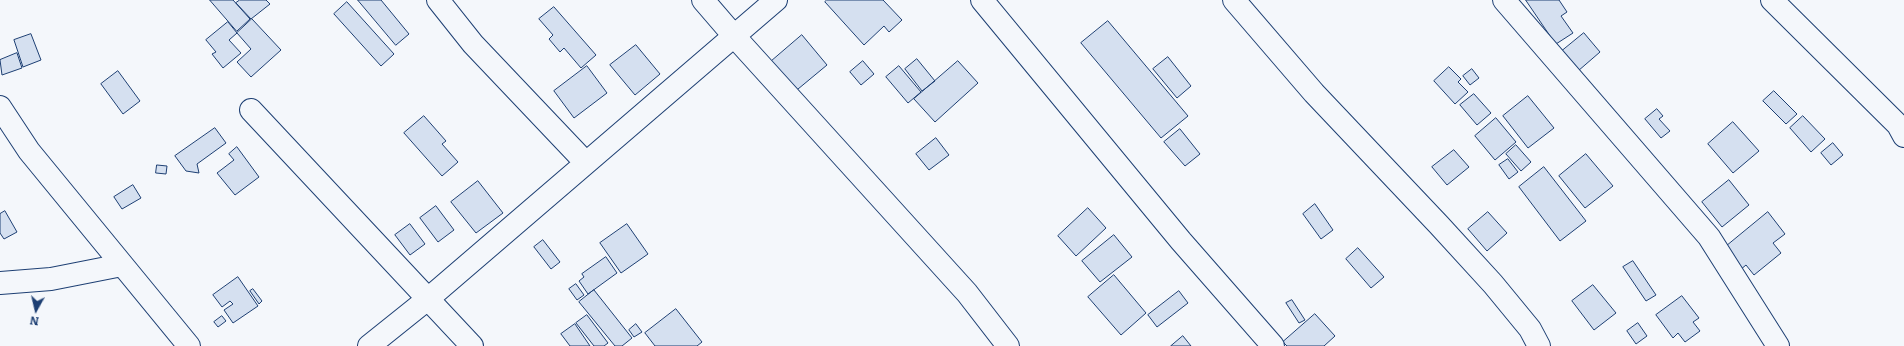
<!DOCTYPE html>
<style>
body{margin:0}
#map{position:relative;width:1904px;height:346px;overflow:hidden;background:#f4f7fb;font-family:Literata,serif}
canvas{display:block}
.north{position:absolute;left:16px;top:290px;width:40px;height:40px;-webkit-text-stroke:3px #f4f7fb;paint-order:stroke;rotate:188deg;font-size:11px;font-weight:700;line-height:16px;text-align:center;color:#1d3f73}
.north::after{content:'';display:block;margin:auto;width:14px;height:18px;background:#1d3f73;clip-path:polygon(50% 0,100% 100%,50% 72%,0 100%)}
</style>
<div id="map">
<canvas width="1904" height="346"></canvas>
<div class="north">N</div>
</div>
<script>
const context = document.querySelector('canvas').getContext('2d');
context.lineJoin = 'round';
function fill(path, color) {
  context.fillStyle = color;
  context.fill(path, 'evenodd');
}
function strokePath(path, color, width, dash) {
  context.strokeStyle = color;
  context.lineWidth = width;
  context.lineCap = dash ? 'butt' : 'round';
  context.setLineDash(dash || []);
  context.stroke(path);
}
const building = new Path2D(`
 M 210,0 L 233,0 L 250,19 L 237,31 Z
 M 240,0 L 266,0 L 270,4 L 251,19 L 236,3 Z
 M 358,0 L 381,0 L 409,34 L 396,45 Z
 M 827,0 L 883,0 L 902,20 L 889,32 L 884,26 L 864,45 L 825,2 Z
 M 1526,0 L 1559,0 L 1567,12 L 1561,16 L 1573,33 L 1556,44 Z
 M 347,2 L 394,54 L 381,66 L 334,14 Z
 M 554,7 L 596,55 L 581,68 L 564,48 L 560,52 L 549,39 L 553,35 L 539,19 Z
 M 252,19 L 281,50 L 251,77 L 237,62 L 251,49 L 237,33 Z
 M 1108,21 L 1188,116 L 1161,138 L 1081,43 Z
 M 228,22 L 237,33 L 229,40 L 241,53 L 223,68 L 212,54 L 216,52 L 206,40 Z
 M 1584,33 L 1600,52 L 1578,71 L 1562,51 Z
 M 31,34 L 41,60 L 23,67 L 14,40 Z
 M 802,35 L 827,65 L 792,94 L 767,65 Z
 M 636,45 L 660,74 L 635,95 L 610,65 Z
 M 17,53 L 22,68 L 2,75 L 0,60 Z
 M 1168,57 L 1191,86 L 1177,98 L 1153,69 Z
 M 917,59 L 935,81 L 922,91 L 905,69 Z
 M 863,61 L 874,74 L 861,85 L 850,72 Z
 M 958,61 L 978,83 L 935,122 L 914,99 Z
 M 587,66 L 607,93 L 574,118 L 554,91 Z
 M 899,66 L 921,92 L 908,103 L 886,77 Z
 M 1449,67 L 1461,79 L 1458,82 L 1468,92 L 1455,104 L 1434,81 Z
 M 1472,69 L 1479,78 L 1470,85 L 1463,76 Z
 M 118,71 L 140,101 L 123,114 L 101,84 Z
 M 1774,91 L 1797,114 L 1786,124 L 1763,101 Z
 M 1474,94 L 1491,113 L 1477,125 L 1460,105 Z
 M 1528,96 L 1554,128 L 1528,148 L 1503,116 Z
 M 1657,109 L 1663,116 L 1659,119 L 1670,131 L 1661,138 L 1645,119 Z
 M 424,116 L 446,141 L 442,144 L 458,162 L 442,176 L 404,133 Z
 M 1803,116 L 1825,139 L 1811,152 L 1790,128 Z
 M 1496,118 L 1516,142 L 1495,160 L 1475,136 Z
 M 1733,122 L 1759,151 L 1733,173 L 1708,144 Z
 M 215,128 L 226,143 L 197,164 L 199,173 L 186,171 L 175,156 Z
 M 1180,129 L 1200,154 L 1185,166 L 1164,142 Z
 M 936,138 L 949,155 L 929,170 L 916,154 Z
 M 1833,143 L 1843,155 L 1831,165 L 1821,153 Z
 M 1516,145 L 1531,162 L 1521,171 L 1506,154 Z
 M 237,147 L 259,177 L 235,195 L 217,173 L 234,160 L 229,154 Z
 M 1454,150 L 1469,167 L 1447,185 L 1432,167 Z
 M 1586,154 L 1613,186 L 1585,208 L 1559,176 Z
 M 1508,159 L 1518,172 L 1509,179 L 1499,165 Z
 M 157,165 L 167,166 L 166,174 L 156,173 Z
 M 1544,167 L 1586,221 L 1560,241 L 1519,187 Z
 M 1729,180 L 1749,205 L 1722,227 L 1702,202 Z
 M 478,181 L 503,213 L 476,233 L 451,202 Z
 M 133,185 L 141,198 L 122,209 L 114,197 Z
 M 1315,204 L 1333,230 L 1321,239 L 1303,214 Z
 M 436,206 L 454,230 L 438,242 L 420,218 Z
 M 1088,208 L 1106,228 L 1076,256 L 1058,236 Z
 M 5,211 L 17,232 L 4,239 L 0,233 L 0,214 Z
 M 1488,212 L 1507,233 L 1487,251 L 1468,229 Z
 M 1768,212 L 1785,234 L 1773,243 L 1781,253 L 1754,275 L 1746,265 L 1740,270 L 1723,249 Z
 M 410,224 L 425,244 L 410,255 L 395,235 Z
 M 627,224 L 648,254 L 621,273 L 600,243 Z
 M 1114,235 L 1132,257 L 1100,282 L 1082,261 Z
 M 543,240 L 560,262 L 551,269 L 534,247 Z
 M 1358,248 L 1384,277 L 1371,288 L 1346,259 Z
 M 606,257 L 617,273 L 588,294 L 579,281 L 584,277 L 582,274 Z
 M 1633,261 L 1656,295 L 1646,301 L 1623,267 Z
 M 1114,275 L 1146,313 L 1121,335 L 1088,297 Z
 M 238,277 L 258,306 L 233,323 L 224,310 L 233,304 L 230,301 L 222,307 L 213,295 Z
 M 576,284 L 584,295 L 577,300 L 569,289 Z
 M 1593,285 L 1616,313 L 1594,330 L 1572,301 Z
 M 253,289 L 262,301 L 259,304 L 250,291 Z
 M 594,290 L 632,338 L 622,346 L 615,346 L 579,302 Z
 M 1179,291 L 1188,303 L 1157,327 L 1148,315 Z
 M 1682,296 L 1699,318 L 1693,322 L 1700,331 L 1685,342 L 1678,333 L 1673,338 L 1656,315 Z
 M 1292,300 L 1305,320 L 1299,323 L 1286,303 Z
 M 676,309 L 702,342 L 697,346 L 655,346 L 645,333 Z
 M 1315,314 L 1335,336 L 1324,346 L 1287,346 L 1283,342 Z
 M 587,315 L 608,343 L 604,346 L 594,346 L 576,323 Z
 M 222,316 L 226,321 L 218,327 L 214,322 Z
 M 1638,323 L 1647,336 L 1636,344 L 1627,331 Z
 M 575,324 L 590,346 L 570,346 L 561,334 Z
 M 636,324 L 642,332 L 634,337 L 629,330 Z
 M 1183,336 L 1191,346 L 1171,346 Z`);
const minor = new Path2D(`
 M 438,0 L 473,44 L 586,163
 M 703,0 L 734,36 L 967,293 L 1008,346
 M 982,0 L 1181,241 L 1273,346
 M 1234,0 L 1314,93 L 1439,225 L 1493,284 L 1530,329 L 1539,346
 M 1504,0 L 1709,237 L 1778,346
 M 1772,0 L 1898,125 L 1904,136
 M 0,107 L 29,151 L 189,346
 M 251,110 L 472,346
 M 0,283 L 51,279 L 122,265
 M 369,346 L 429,298 L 776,0`);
fill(building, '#d5e0f0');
strokePath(building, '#1d3f73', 1);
strokePath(minor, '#1d3f73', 24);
strokePath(minor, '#f4f7fb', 22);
</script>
